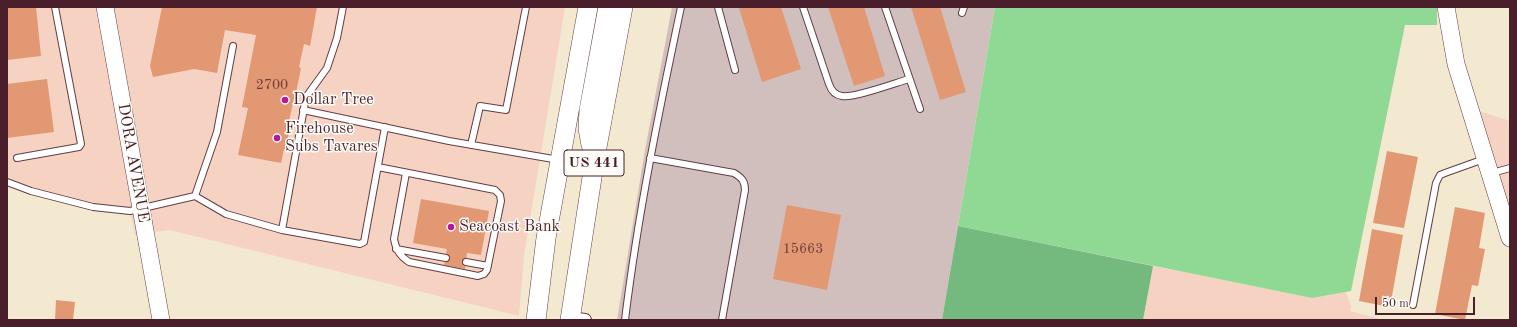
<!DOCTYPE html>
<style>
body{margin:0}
#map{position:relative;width:1517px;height:327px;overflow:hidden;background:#f3e9d1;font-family:"Old Standard TT",serif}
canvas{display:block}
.frame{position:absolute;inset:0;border:8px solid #4a1f2b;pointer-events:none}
.scale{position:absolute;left:1375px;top:297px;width:100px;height:18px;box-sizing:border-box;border:2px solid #4a1f2b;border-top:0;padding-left:5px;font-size:12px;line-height:14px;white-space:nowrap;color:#4a1f2b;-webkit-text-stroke:3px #fdfcf7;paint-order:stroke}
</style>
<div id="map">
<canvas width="1517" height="327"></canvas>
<div class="frame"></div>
<div class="scale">50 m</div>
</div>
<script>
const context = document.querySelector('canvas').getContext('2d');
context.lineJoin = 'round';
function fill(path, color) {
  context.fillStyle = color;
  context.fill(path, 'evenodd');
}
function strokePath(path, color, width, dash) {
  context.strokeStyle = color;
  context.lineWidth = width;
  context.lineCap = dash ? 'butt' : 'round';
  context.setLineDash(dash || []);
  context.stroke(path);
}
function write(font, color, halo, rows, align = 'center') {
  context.font = font + ' "Old Standard TT",serif';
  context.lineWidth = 3;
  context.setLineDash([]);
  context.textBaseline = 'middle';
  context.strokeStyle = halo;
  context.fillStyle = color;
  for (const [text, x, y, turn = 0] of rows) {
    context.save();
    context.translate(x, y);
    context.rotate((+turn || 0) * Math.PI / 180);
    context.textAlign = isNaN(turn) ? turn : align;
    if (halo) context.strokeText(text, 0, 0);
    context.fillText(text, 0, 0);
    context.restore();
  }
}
const built = new Path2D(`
 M 7,7 L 98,7 L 138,235 L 135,235 L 132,220 L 127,208 L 93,210 L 7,178 Z
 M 113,7 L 565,7 L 524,256 L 519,316 L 170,230 L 153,232 Z
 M 1479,111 L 1510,121 L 1510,211 Z
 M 1153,266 L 1312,298 L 1346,292 L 1351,306 L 1350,311 L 1384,320 L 1143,320 Z`);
const industrial = new Path2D(`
 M 672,7 L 995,7 L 942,320 L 617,320 L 645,150 Z`);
const green = new Path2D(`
 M 995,7 L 1437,7 L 1437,25 L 1405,25 L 1351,291 L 1312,298 L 958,226 Z`);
const forest = new Path2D(`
 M 958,226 L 1153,266 L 1143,320 L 942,320 Z`);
const building = new Path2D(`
 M 7,7 L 36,7 L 41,56 L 7,60 Z
 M 162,7 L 317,7 L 310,46 L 304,44 L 299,67 L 301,68 L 296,93 L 295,93 L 287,131 L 289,132 L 286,149 L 284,149 L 281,163 L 238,155 L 248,108 L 242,107 L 256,35 L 225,30 L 217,73 L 194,69 L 153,77 L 150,66 Z
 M 742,7 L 781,7 L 801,69 L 762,82 L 739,8 Z
 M 828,7 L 864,7 L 885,76 L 854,86 Z
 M 911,7 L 940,7 L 966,92 L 940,100 Z
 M 47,79 L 54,132 L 7,138 L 7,84 Z
 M 1387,151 L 1418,157 L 1404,228 L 1373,223 Z
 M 421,199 L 489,211 L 481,255 L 467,253 L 465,269 L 444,265 L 447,249 L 413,243 Z
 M 787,205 L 841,215 L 827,290 L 773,279 Z
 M 1455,207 L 1485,213 L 1479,248 L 1485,249 L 1478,286 L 1472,285 L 1465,320 L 1435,314 Z
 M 1372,229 L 1403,235 L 1390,307 L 1359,301 Z
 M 56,300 L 75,302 L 73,320 L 55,320 Z`);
const lane = new Path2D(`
 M 718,7 L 735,70
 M 803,7 L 829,84 C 831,90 834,95 842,96 C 855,98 895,83 909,79
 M 885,7 L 920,109
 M 962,13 L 964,7
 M 303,110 L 449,141 L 559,160
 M 471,145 L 480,106 L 506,110 L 526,7
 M 17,158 L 79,147 L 81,144 L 55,7
 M 650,158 L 734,173 C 742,178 745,181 745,190 L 722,320
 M 378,167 L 495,190 L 500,195 L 501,201 L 487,270 L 484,274 L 478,276 L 409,262 C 400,256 396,250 394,239 L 406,173
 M 1492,173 L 1510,168
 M 7,182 L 31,191 L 93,207 L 130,211 L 195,196 L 226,214 L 282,230 L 306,97 L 327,68 L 337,38 L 343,7
 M 195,196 L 217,132 L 233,46
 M 282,230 L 360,244 L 364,242 L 385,127
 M 396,249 L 446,258
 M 466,262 L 488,266
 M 1413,305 L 1436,183 L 1440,175 L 1445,173 L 1484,159
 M 625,320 C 638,214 659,111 681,7`);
const street = new Path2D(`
 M 570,318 L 585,320`);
const secondary = new Path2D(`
 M 105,7 L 161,320
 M 1446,7 L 1456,64 L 1510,238`);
const primary = new Path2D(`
 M 591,145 L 588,128 L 589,110 L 608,7
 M 536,320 L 546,238 L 588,7
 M 570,320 L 595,158 L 623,7`);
const markers = [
 [285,100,4,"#b5179e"],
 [277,138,4,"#b5179e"],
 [451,227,4,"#b5179e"]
];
const numberNames = [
 ["2700",272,85],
 ["15663",803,249]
];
const shields = [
 [594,163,60]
];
const shieldNames = [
 ["US 441",594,163]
];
const poiNames = [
 ["Dollar Tree",293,100],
 ["Firehouse",285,129],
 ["Subs Tavares",285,147],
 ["Seacoast Bank",459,227]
];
const streetNames = [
 ["DORA AVENUE",133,163,80]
];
fill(built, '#f6d2c3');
fill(industrial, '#d1bfbd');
fill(green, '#90d994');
fill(forest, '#74b97e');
fill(building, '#e29872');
strokePath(lane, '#633d44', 8);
strokePath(street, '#633d44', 14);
strokePath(secondary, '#633d44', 18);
strokePath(primary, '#633d44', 20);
strokePath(lane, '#fff', 6);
strokePath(street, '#fff', 12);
strokePath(secondary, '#fff', 17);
strokePath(primary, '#fff', 19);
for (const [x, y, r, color] of markers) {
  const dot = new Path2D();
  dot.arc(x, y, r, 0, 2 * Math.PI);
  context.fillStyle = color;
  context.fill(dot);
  strokePath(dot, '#fdfcf7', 1.5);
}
write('14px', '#703d3d', null, numberNames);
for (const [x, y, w] of shields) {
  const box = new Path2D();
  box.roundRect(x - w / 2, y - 13, w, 26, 3);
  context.fillStyle = '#fdfcf7';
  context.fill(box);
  strokePath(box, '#4a1f2b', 1);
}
write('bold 15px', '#4a1f2b', null, shieldNames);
write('16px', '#4a1f2b', '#fdfcf7', poiNames, 'left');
write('16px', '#4a1f2b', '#fdfcf7', streetNames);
</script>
